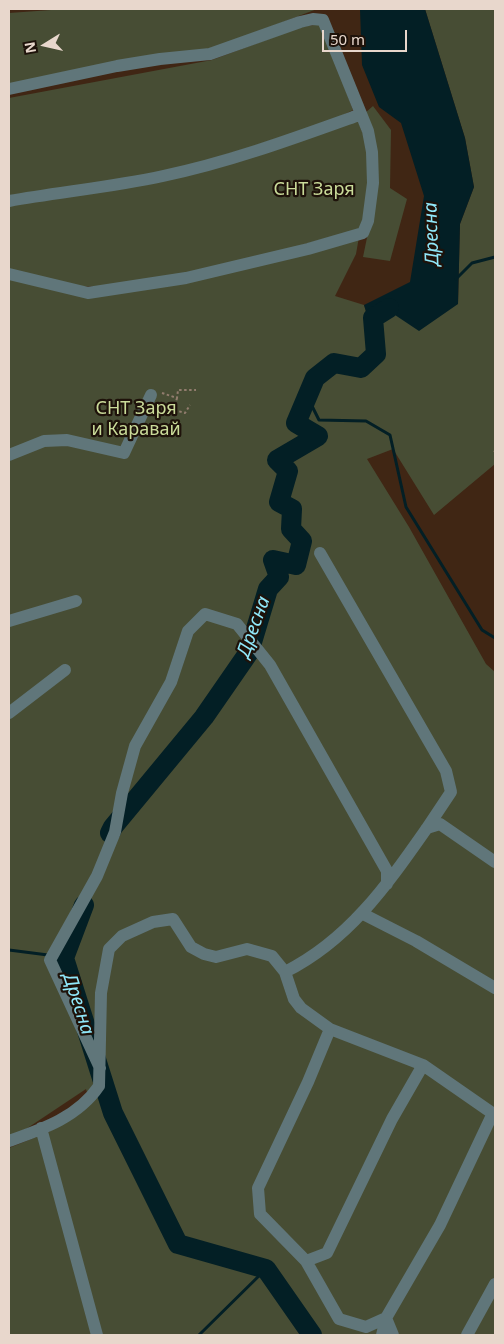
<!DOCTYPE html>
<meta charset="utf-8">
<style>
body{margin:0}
#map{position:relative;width:504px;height:1344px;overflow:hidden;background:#402614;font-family:"Noto Sans",sans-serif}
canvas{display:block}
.frame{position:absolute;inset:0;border:10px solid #e8d7cc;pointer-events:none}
.north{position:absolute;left:20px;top:20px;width:50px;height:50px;-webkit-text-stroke:4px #1e120a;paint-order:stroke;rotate:260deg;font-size:14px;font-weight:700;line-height:20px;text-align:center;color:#e8d7cc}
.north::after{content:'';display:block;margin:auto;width:18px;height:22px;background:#e8d7cc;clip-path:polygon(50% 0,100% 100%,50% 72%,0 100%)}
.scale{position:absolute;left:322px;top:30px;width:85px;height:22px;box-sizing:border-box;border:2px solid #e8d7cc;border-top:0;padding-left:6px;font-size:15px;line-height:18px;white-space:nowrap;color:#e8d7cc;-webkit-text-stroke:4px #1e120a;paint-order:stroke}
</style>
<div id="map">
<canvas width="504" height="1344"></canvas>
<div class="frame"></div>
<div class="north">N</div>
<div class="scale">50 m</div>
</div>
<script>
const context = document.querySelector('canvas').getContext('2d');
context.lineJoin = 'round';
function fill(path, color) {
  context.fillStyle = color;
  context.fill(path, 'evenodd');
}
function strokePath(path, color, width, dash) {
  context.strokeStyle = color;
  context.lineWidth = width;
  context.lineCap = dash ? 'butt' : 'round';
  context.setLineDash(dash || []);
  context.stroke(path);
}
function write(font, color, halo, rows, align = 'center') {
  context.font = font + ' "Noto Sans",sans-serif';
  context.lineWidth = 4.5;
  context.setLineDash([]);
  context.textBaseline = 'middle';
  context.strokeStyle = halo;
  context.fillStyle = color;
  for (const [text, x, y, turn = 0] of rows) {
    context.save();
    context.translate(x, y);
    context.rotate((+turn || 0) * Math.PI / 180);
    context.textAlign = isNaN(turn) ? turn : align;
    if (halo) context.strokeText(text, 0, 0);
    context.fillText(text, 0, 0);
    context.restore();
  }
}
const green = new Path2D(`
 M 65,9 L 317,9 L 228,43 L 159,63 L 9,91 L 9,13 Z
 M 425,9 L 495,9 L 495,464 L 434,515 L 393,449 L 367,459 L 409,527 L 486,664 L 495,672 L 495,1335 L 9,1335 L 9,1148 L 49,1132 L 90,1102 L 86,1089 L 23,1131 L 9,1136 L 9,279 L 86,297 L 359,237 L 356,254 L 335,296 L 364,305 L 371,328 L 395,315 L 458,304 L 460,224 L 474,187 L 465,138 Z
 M 321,24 L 353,110 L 321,126 L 158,175 L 9,198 L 9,98 L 212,60 L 301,27 Z
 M 373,106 L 391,130 L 390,188 L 407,199 L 390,261 L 363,257 L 376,194 L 365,113 Z
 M 358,121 L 367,144 L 367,195 L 363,228 L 205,272 L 108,286 L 66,287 L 9,271 L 9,204 L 141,184 Z`);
const water = new Path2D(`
 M 360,9 L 425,9 L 465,138 L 474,187 L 460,224 L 458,304 L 419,331 L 395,315 L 371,328 L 364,305 L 410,282 L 424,196 L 401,123 L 379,107 L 362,65 Z`);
const stream = new Path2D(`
 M 456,279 L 472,263 L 495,257
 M 307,396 L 319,420 L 366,421 L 390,435 L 406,507 L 482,630 L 495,638
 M 9,950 L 48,955
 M 56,957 L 64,958
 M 199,1335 L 266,1269`);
const river = new Path2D(`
 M 110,833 L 113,827 L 204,717 L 249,652 L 268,589 L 279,577 L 273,560 L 296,565 L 302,541 L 291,529 L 292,509 L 279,502 L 288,471 L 277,460 L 318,436 L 296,423 L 315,378 L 334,363 L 361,368 L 376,354 L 373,318 L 389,308
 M 84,905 L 64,958 L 113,1113 L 178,1244 L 266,1269 L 312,1335`);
const path = new Path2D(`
 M 162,393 L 177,398 L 178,390 L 196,390
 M 160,406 L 185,413 L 190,405
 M 174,410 L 177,398
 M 494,452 L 495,451`);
const minor = new Path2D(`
 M 9,89 L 117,66 L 160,59 L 210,54 L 300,22 L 313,19 L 323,20 L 368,131 L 372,152 L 373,183 L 368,221 L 363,233 L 308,249 L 186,278 L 88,293 L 9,274
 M 9,201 C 60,192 112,187 163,176 C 230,162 295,138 359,115
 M 9,455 L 44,441 L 67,440 L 124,453 L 151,395
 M 320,553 L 446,771 L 451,792 L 427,828
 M 9,621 L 76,601
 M 9,713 L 65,670
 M 363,914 L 416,941 L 495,988
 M 285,972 C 349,940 387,885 427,828 L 440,824 L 495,862
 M 330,1029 L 308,1082 L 258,1188 L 260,1214 L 306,1261 L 327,1253 L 392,1119 L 423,1065
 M 100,1068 L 50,960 L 97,876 L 115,832 L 122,793 L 135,746 L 171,682 L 188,631 L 205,614 L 237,624 L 270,665 L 387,871 L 387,884
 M 41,1128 L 97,1335
 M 9,1141 C 43,1129 78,1117 99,1086 L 101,993 L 109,949 L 122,936 L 153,922 L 173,919 L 191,947 L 204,954 L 216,957 L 247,949 L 272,956 L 285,972 L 294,999 L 301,1008 L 330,1029 L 423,1065 L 495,1115
 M 306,1261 L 339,1319 L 366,1327 L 386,1318 L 440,1225 L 493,1113
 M 382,1335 L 386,1318 L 393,1335
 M 467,1335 L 495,1284`);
const parkNames = [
 ["СНТ Заря",314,190],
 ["СНТ Заря",136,409],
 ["и Каравай",136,430]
];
const waterNames = [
 ["Дресна",432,234,-92],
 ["Дресна",254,627,-70],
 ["Дресна",78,1004,72]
];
fill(green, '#474d34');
fill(water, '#031f25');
strokePath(stream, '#031f25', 3);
strokePath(river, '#031f25', 20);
strokePath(path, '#927d6e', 2, [2.5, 2.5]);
strokePath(minor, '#60767a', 12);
write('18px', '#cadb99', '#1e120a', parkNames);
write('italic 19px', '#90e8fa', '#1e120a', waterNames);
</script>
